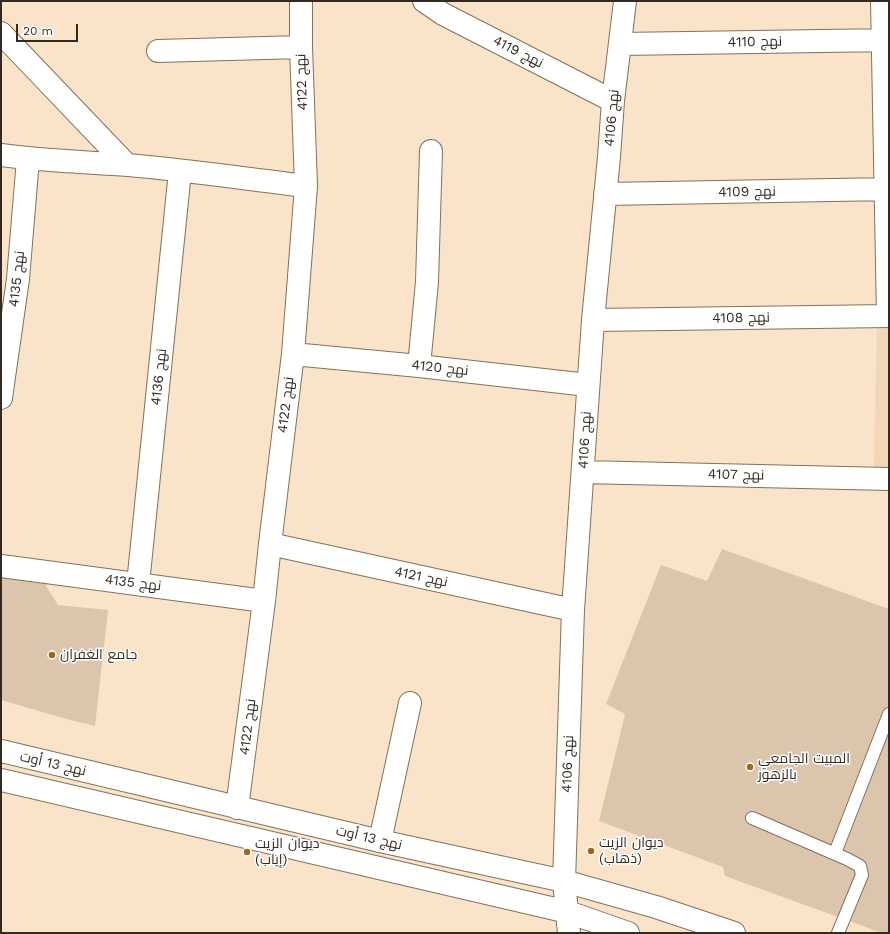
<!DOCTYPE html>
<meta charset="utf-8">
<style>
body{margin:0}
#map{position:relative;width:890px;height:934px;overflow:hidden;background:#f9e4ca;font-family:"Work Sans",sans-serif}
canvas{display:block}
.frame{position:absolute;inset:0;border:2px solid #332b21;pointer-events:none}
.scale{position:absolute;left:16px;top:24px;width:62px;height:18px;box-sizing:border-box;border:2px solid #332b21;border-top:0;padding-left:5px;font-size:12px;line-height:14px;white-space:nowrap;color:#332b21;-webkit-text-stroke:3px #fff;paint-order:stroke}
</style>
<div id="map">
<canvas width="890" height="934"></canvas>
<div class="frame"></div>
<div class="scale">20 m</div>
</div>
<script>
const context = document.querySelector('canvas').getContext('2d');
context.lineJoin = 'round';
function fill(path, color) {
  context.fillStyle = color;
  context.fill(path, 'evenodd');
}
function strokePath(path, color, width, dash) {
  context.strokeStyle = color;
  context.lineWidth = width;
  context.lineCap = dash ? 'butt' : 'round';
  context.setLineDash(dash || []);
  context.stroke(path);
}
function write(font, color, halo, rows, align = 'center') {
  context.font = font + ' "Work Sans",Cairo,sans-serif';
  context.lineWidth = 3;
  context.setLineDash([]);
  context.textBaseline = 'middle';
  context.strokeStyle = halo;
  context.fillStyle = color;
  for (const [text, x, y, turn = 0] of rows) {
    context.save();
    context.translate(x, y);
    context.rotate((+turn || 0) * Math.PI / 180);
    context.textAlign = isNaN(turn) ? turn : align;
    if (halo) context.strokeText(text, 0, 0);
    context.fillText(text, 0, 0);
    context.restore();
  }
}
const built = new Path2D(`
 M 877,320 L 889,320 L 889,467 L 874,468 Z`);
const building = new Path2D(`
 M 722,549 L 889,609 L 889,933 L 882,933 L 725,876 L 723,867 L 599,821 L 625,714 L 606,704 L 661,565 L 707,581 Z
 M 24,571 L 50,578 L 46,586 L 58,605 L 108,610 L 95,726 L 70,720 L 1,700 L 1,577 Z`);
const lane = new Path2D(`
 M 752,818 L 847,859 L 860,866 L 862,875 L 838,933
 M 835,853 L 889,714`);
const street = new Path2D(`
 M 424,1 L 443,14 L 613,101
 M 882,1 L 888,316
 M 1,33 L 127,165
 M 620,44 L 889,40
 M 158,51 L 301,47
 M 1,155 C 43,161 86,162 128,165 C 187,170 247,179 306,186
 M 605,194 L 889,189
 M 593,320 L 889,316
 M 293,354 L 419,366 L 588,385
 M 419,366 L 427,282 L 431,151
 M 1,398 L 18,279 L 28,159
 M 583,472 L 889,479
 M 270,544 L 573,610
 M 1,566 L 264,601
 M 138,584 L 180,171
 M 237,808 L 264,601 L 270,544 L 293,354 L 306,186 L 301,47 L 301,1
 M 380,841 L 410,703
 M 569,933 L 564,881 L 573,610 L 593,320 L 609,157 L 613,101 L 625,1`);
const secondary = new Path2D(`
 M 1,751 L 380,841 L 564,881 L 656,907 L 734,933
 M 1,780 L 568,912 L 628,933`);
const markers = [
 [52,655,4,"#9b6a1d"],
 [750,767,4,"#9b6a1d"],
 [591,851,4,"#9b6a1d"],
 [247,852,4,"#9b6a1d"]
];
const streetNames = [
 ["نهج 4110",755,42,-1],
 ["نهج 4119",518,52,27],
 ["نهج 4122",302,82,-92],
 ["نهج 4106",612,118,-85],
 ["نهج 4109",747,192,-1],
 ["نهج 4135",17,279,-84],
 ["نهج 4108",741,318,-1],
 ["نهج 4120",440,368,6],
 ["نهج 4136",159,377,-84],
 ["نهج 4122",286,405,-83],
 ["نهج 4106",585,440,-87],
 ["نهج 4107",736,475,1],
 ["نهج 4121",421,577,12],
 ["نهج 4135",133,583,7],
 ["نهج 4122",248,727,-83],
 ["نهج 13 أوت",53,764,13],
 ["نهج 4106",568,764,-88],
 ["نهج 13 أوت",369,838,13]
];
const poiNames = [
 ["جامع الغفران",60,655],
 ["المبيت الجامعي",758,759],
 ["بالزهور",758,775],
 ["ديوان الزيت",599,843],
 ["(ذهاب)",599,859],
 ["ديوان الزيت",255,844],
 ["(إياب)",255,860]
];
fill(built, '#f1d7b8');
fill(building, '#dbc6ad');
strokePath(lane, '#837159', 14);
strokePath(street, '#837159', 24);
strokePath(secondary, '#837159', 24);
strokePath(lane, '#fff', 12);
strokePath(street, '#fff', 22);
strokePath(secondary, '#fff', 22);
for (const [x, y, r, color] of markers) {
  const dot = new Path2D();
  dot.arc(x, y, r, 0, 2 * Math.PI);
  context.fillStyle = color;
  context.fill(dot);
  strokePath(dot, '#fff', 1.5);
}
write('14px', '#332b21', '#fff', streetNames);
write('14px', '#332b21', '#fff', poiNames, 'left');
</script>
